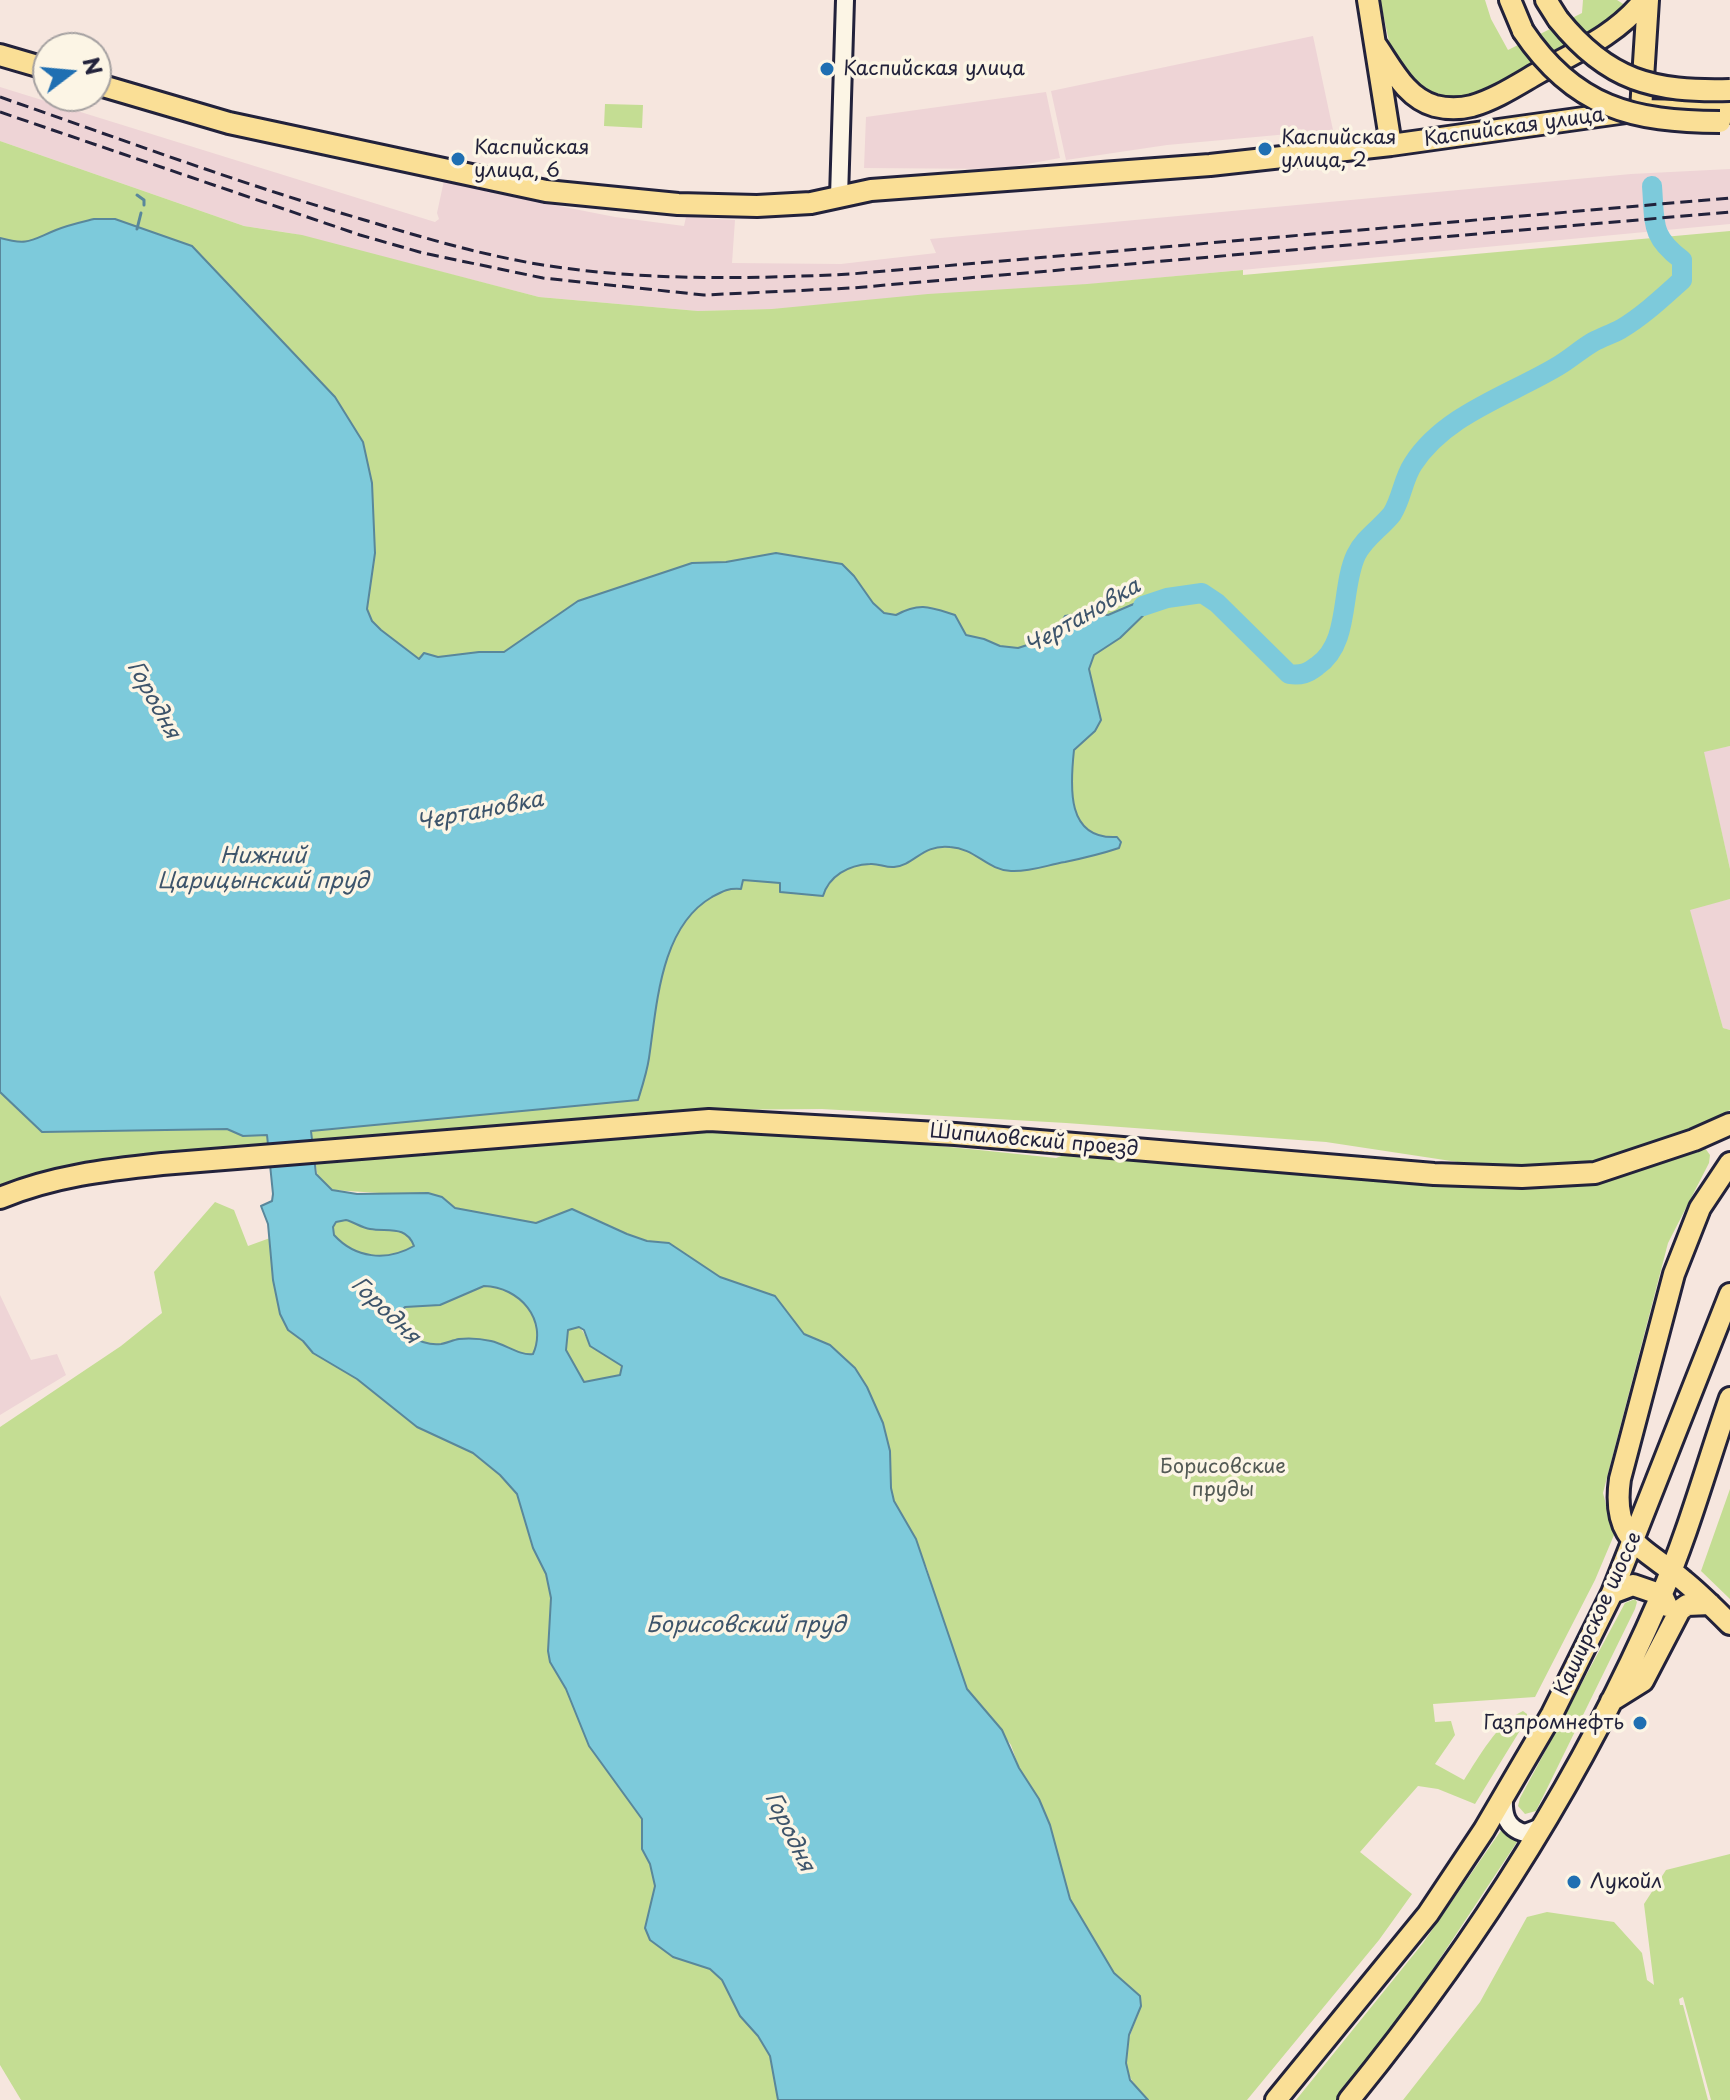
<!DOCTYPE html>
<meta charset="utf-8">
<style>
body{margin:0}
#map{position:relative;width:1730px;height:2100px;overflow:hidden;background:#f6e6de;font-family:"Playpen Sans",sans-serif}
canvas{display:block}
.north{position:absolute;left:32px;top:32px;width:80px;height:80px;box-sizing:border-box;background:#fcf5e5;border:2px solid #a5a1a1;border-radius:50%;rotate:74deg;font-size:22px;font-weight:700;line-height:32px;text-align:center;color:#22223b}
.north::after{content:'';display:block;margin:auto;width:28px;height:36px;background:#1f6fb2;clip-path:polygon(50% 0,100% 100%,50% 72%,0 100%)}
</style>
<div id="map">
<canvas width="1730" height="2100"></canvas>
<div class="north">N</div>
</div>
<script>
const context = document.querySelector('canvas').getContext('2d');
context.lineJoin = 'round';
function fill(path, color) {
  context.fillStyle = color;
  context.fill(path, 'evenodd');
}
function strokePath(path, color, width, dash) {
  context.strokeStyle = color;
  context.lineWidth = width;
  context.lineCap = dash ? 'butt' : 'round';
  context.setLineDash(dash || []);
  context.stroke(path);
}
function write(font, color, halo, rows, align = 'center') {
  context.font = font + ' "Playpen Sans",sans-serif';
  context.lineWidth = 7;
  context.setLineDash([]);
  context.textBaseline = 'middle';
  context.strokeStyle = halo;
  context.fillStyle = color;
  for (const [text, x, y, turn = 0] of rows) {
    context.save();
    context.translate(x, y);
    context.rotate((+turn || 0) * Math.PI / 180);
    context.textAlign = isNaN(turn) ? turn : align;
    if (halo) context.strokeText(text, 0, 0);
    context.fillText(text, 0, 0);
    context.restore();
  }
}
const built = new Path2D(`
 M 1313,36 L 1333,130 L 1167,145 L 1066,160 L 1051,91 Z
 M 0,87 L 435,222 L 439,219 L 437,213 L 445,176 L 498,194 L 615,217 L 684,226 L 686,217 L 735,220 L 732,263 L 841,264 L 936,253 L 930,239 L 1631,174 L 1730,169 L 1730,224 L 849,307 L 698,311 L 539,297 L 290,233 L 244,226 L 0,141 Z
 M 1046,92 L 1060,158 L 1000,169 L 864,168 L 866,117 Z
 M 1730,746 L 1730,869 L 1703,751 Z
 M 1730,899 L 1730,1030 L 1723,1028 L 1689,909 Z
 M 0,1295 L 31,1360 L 57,1354 L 66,1375 L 0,1415 Z`);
const green = new Path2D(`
 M 1380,0 L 1485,0 L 1491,19 L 1508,50 L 1582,13 L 1583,0 L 1617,0 L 1628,7 L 1623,14 L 1526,74 L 1455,103 L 1419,92 L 1392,55 Z
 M 605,104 L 643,105 L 642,128 L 604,126 Z
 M 0,141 L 244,226 L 302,235 L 539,297 L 698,311 L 772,309 L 928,294 L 1087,284 L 1243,270 L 1243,275 L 1730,231 L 1730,746 L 1704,752 L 1730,869 L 1730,899 L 1690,910 L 1723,1028 L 1730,1030 L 1730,1110 L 1644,1152 L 1595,1164 L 1517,1171 L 1326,1142 L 1066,1123 L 822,1109 L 688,1110 L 83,1164 L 0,1193 Z
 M 709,1132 L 825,1134 L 1056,1158 L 1072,1152 L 1092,1151 L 1159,1161 L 1458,1179 L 1461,1183 L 1697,1148 L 1705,1148 L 1710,1155 L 1709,1163 L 1668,1243 L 1603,1493 L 1614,1535 L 1595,1580 L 1535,1697 L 1433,1704 L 1435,1722 L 1451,1721 L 1455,1735 L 1435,1764 L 1464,1780 C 1479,1757 1497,1723 1523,1711 L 1527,1714 L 1527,1719 L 1475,1804 L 1438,1789 L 1418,1786 L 1360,1852 L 1412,1894 L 1379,1940 L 1247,2100 L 1148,2100 C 1143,2091 1133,2085 1129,2075 C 1116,2044 1145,2016 1140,1996 L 1114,1973 L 1070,1899 L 1039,1799 L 1019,1768 L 1011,1745 L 967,1689 L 951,1648 L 927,1568 L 894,1501 L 891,1488 L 890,1451 L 867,1387 L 855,1368 L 830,1345 L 804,1334 L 775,1296 L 720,1277 L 672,1246 L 665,1242 L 647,1241 L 627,1234 L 572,1209 L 536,1223 L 455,1208 L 442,1197 L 332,1190 L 318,1177 L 315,1162 Z
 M 215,1202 L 234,1210 L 248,1246 L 270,1238 L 273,1280 L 288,1330 L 303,1341 L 313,1353 L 357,1379 L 417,1427 L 473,1453 L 500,1475 L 517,1494 L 533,1548 L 546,1574 L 551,1598 L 548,1651 L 550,1662 L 566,1689 L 589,1746 L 642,1819 L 642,1849 L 650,1864 L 655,1886 L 645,1928 L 650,1940 L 710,1969 L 722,1980 L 740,2016 L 758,2036 L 770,2056 L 778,2100 L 21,2100 L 0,2065 L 0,1427 L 121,1346 L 162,1313 L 154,1272 Z
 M 346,1220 C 354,1222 362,1228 370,1229 C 388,1232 406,1225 414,1246 C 386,1262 355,1258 334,1235 L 333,1227 L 336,1222 Z
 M 484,1286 C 520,1287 548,1320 533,1354 C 520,1357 505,1344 491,1341 C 482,1339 469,1338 459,1339 C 453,1340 447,1343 441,1344 C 422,1346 399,1334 400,1314 L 405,1307 L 457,1297 Z
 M 579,1327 C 586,1333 586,1342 594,1348 C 602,1356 614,1358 622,1366 L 620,1375 L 584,1382 L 566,1350 L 568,1330 Z
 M 1730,1489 L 1730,1599 L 1701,1571 Z
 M 1635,1599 L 1637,1602 L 1635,1609 L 1536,1811 L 1525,1814 L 1518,1806 L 1520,1798 L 1625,1603 Z
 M 1502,1829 L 1519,1839 L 1400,2019 L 1336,2100 L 1296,2100 L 1423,1943 Z
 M 1730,1854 L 1730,2100 L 1711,2100 L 1683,1997 L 1679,1999 L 1680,2005 L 1683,2005 L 1708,2100 L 1403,2100 L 1480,2002 L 1527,1917 L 1547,1912 L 1614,1922 L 1642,1953 L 1647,1980 L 1654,1985 L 1644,1904 L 1666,1870 Z`);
const water = new Path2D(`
 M 94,219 L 115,219 L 192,246 L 335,397 L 363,442 L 372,483 L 375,553 L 367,609 L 372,621 L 381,630 L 419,659 L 424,653 L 438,657 L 479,652 L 504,652 L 578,601 L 692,563 L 726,562 L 776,553 L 842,564 L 854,576 L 873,603 L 884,613 L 896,615 C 920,602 930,607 955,615 L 966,635 L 984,639 L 1000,646 L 1018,648 L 1052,637 L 1065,616 L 1077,614 L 1108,615 L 1136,603 L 1167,598 L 1154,605 L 1120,638 L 1094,655 L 1089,669 L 1101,720 L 1095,731 L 1074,750 C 1070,787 1066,840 1117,837 L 1121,842 L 1119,848 C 1101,854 1084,858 1065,862 C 1047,865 1031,872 1011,871 C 987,870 975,848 950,847 C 922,844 915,865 894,867 C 886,868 878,863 870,864 C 848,865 829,876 823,896 L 780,892 L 780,883 L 743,880 L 741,889 C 728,888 723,891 712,897 C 660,927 657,1005 649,1058 C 647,1072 642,1087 638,1100 L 311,1131 L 316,1174 L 332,1190 L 357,1194 L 428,1193 L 442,1197 L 455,1208 L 536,1223 L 572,1209 L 627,1234 L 647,1241 L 669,1243 L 720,1277 L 775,1296 L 804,1334 L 830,1345 L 855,1368 L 867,1387 L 883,1423 L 890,1451 L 891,1488 L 894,1501 L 916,1539 L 967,1689 L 1002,1730 L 1019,1768 L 1039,1799 L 1050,1825 L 1070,1899 L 1114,1973 L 1140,1996 L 1141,2006 L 1129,2035 L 1126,2063 L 1130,2080 L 1148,2100 L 778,2100 L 770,2056 L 758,2036 L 740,2016 L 722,1980 L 710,1969 L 673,1957 L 650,1940 L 645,1928 L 655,1886 L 650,1864 L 642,1849 L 642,1819 L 589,1746 L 566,1689 L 550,1662 L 548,1651 L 551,1598 L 546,1574 L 533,1548 L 517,1494 L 500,1475 L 473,1453 L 417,1427 L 357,1379 L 313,1353 L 303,1341 L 288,1330 L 280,1314 L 273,1280 L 268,1224 L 261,1206 L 272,1201 L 273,1194 L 267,1135 L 243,1136 L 227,1129 L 42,1132 L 0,1092 L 0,238 C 29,246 31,240 56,230 C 68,225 82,222 94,219 ZM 346,1220 C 354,1222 362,1228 370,1229 C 388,1232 406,1225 414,1246 C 386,1262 355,1258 334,1235 L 333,1227 L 336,1222 ZM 484,1286 C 520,1287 548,1320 533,1354 C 520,1356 505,1344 491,1341 C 482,1339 469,1338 459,1339 C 453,1340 447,1343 441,1344 C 422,1346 399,1334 400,1313 L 405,1307 L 440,1305 ZM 579,1327 L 584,1330 L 590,1346 L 622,1366 L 620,1375 L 584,1382 L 566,1350 L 568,1330 Z`);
const stream = new Path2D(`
 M 137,195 L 144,200 L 144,205
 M 137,229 L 141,213`);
const river = new Path2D(`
 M 1143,606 L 1167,598 L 1202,593 L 1217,603 L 1289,674 C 1301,676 1308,673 1317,666 C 1351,643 1340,589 1356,555 C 1364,538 1381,528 1392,514 C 1402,498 1403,479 1413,464 C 1445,414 1510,395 1558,366 C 1570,359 1581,349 1593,342 C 1602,337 1612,334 1621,329 C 1643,316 1663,297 1682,280 L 1682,260 C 1650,236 1655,223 1652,186`);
const minor = new Path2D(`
 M 839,197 L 845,0
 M 1504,1795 C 1503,1813 1505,1828 1525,1833 L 1541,1827`);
const major = new Path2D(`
 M 1368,0 L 1391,145
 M 1510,0 L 1523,31
 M 1546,0 L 1558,19
 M 1376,45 C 1392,68 1406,98 1435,106 C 1447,109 1460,109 1472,106 C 1496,99 1517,85 1538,73 C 1576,52 1617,35 1644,0
 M 0,55 L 48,69
 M 96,84 L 229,123 L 546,191 L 678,204 L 757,206 L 811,203 L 871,190 L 1210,165 L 1391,145 L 1641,110 L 1730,112
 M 1641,110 L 1648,0
 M 1730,1163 L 1700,1208 L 1674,1274 L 1620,1479 C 1611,1542 1644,1547 1684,1581 C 1700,1594 1715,1609 1730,1624
 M 0,1198 C 53,1176 106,1170 162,1164 L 709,1120 L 955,1134 L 1434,1174 L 1522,1177 L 1595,1173 L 1694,1140 L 1730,1124
 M 1612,1593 L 1633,1585 L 1662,1595 L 1667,1606
 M 1611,1701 L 1643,1681 L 1680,1610 L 1687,1605 L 1710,1604
 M 1276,2100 L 1428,1914 L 1484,1830 L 1552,1714 L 1612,1593 L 1730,1294
 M 1349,2100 C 1473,1948 1582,1778 1660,1598 C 1688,1534 1707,1464 1730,1398`);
const rail = new Path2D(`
 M 0,97 C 120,139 239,183 361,219 C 421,237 481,255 543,265 C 645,281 748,279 851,274 L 1730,198
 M 0,112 L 360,235 L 423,253 L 543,278 L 704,295 L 852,288 L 1730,212`);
const majorBridge = new Path2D(`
 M 1558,19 C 1608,81 1653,92 1730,90
 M 1523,31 C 1574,107 1633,122 1720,122`);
const markers = [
 [827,69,8,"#1f6fb2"],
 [1265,149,8,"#1f6fb2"],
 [458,159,8,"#1f6fb2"],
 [1640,1723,8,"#1f6fb2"],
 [1574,1882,8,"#1f6fb2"]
];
const poiNames = [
 ["Каспийская улица",843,69],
 ["Каспийская",1281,138],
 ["улица, 2",1281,161],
 ["Каспийская",474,148],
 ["улица, 6",474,171],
 ["Газпромнефть",1624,1723,"right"],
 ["Лукойл",1590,1882]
];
const streetNames = [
 ["Каспийская улица",1514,128,-8],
 ["Шипиловский проезд",1034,1141,5],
 ["Каширское шоссе",1599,1614,-65]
];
const parkNames = [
 ["Борисовские",1223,1467],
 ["пруды",1223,1490]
];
const waterNames = [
 ["Чертановка",1083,617,-30],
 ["Городня",153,700,61],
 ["Чертановка",480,812,-11],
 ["Нижний",263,857],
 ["Царицынский пруд",263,882],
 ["Городня",385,1311,44],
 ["Борисовский пруд",746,1626],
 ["Городня",789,1832,64]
];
fill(built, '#eed4d6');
fill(green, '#c4dd93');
fill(water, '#7dcadb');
strokePath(water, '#59879b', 2);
strokePath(stream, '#59879b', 3);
strokePath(river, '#7dcadb', 20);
strokePath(minor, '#22223b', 22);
strokePath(major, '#22223b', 26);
strokePath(minor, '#fcf5e5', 16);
strokePath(major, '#fadf96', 20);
strokePath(rail, '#22223b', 3, [12, 6]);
strokePath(majorBridge, '#22223b', 26, []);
strokePath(majorBridge, '#fadf96', 20);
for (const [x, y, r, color] of markers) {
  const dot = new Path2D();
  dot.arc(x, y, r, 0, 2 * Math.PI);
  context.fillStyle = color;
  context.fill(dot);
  strokePath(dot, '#fcf5e5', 3);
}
write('20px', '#22223b', '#fcf5e5', poiNames, 'left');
write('20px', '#22223b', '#fcf5e5', streetNames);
write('20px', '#535a55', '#fcf5e5', parkNames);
write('italic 22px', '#3d546b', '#fcf5e5', waterNames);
</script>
